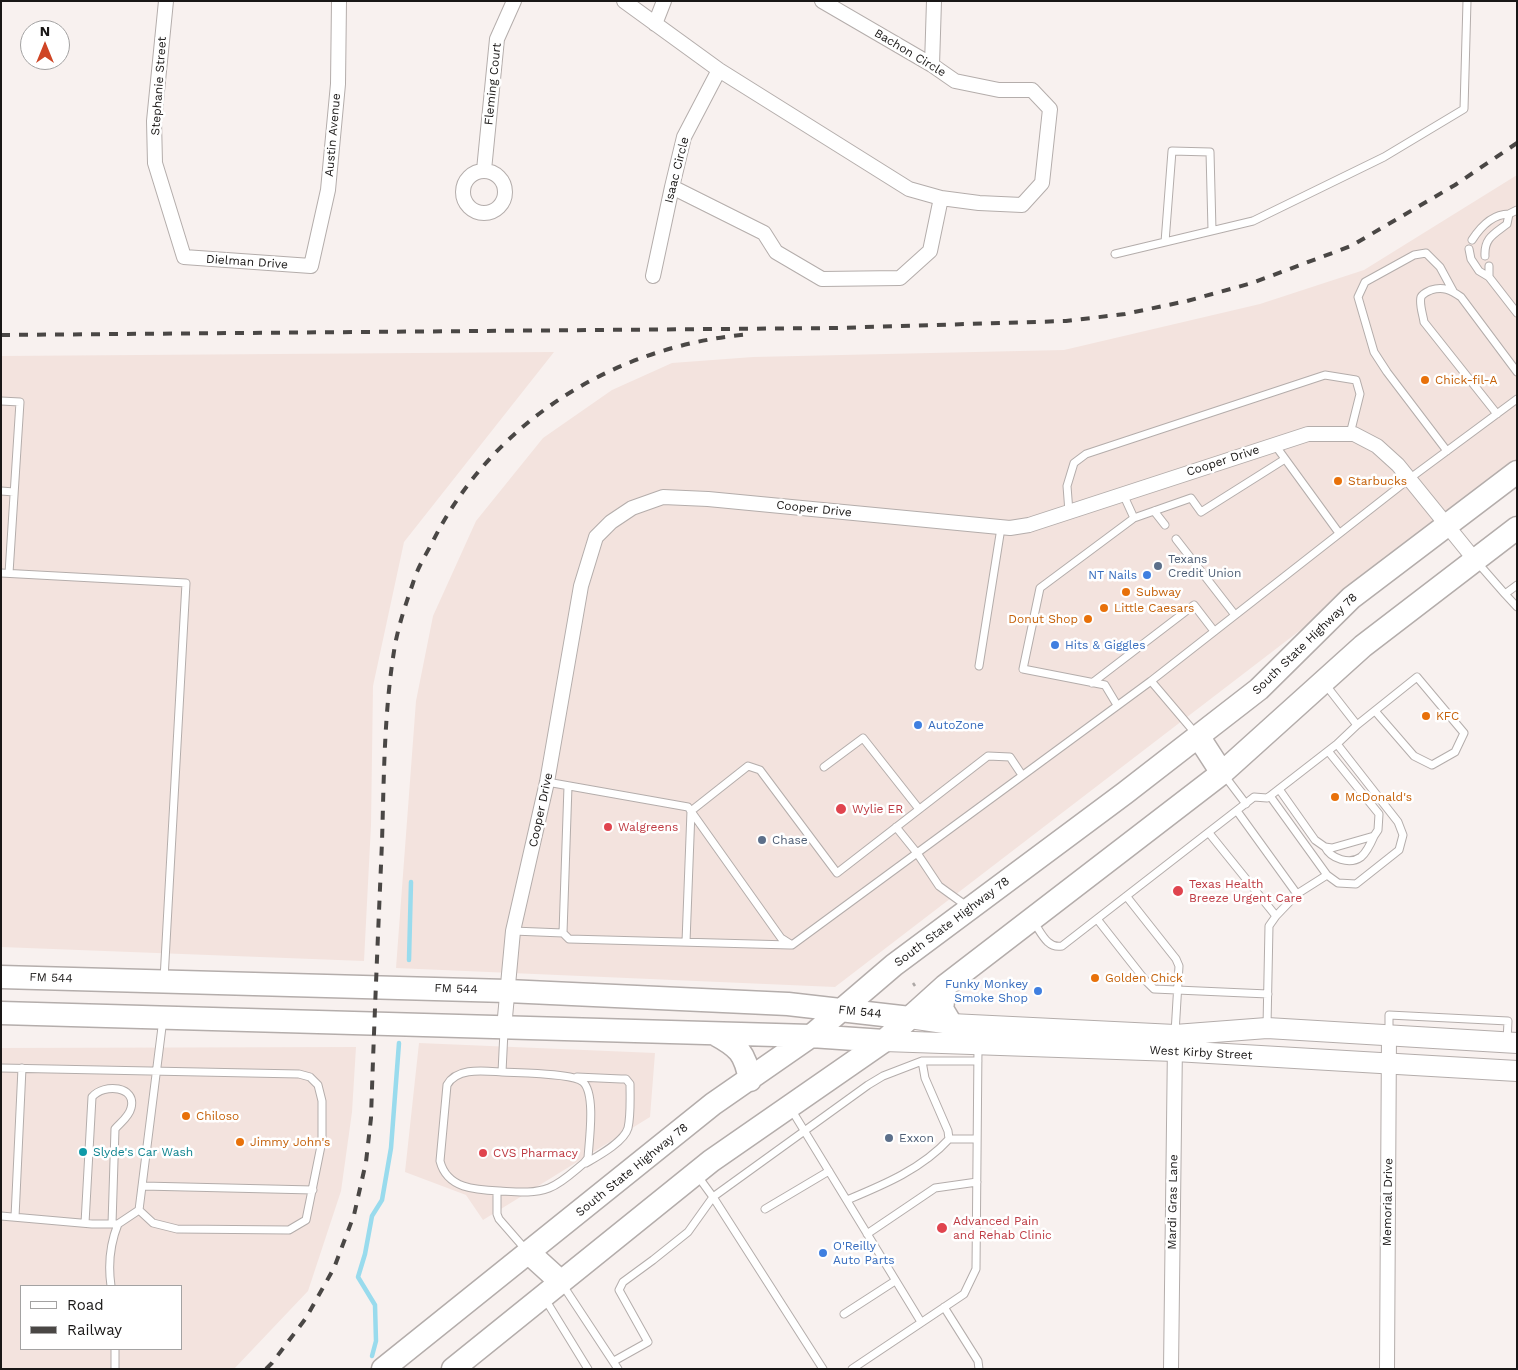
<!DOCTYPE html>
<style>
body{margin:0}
#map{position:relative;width:1518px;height:1370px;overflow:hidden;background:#f8f1ef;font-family:"Work Sans",sans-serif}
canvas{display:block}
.frame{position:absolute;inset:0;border:2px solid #191716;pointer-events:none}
.legend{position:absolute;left:20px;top:1285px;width:162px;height:65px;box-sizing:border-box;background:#fff;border:1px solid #a3a2a2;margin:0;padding:6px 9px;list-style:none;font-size:15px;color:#191716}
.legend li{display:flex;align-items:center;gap:10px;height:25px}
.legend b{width:25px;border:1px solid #a3a2a2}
.north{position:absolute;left:20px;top:20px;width:50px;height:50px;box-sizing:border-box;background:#fff;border:1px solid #a3a2a2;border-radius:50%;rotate:0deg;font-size:14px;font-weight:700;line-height:20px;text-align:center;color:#191716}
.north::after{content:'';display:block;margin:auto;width:18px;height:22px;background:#cf4525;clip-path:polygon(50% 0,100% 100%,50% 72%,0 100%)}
</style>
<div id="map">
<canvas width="1518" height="1370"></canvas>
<div class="frame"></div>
<ul class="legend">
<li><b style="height:6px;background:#fff"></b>Road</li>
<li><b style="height:6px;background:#4a4745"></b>Railway</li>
</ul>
<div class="north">N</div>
</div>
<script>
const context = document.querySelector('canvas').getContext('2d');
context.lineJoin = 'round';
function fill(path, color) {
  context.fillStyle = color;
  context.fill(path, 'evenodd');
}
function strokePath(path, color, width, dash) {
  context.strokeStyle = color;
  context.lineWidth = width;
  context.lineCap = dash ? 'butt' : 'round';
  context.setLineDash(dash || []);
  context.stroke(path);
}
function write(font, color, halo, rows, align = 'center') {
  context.font = font + ' "Work Sans",sans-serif';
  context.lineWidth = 5;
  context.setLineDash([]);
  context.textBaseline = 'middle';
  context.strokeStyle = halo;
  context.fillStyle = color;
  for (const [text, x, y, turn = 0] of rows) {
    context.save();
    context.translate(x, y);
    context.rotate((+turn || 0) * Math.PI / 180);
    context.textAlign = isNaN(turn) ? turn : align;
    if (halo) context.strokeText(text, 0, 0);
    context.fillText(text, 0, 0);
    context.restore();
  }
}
const built = new Path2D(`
 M 1517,175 L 1517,464 L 835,987 L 396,968 L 416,701 L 433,616 L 476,521 L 543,438 L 612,390 L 672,363 L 753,357 L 1064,350 L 1260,304 L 1364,270 Z
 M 554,352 L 404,542 L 373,686 L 371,825 L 364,961 L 1,947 L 1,356 Z
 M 419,1043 L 655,1053 L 650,1117 L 483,1220 L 466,1195 L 405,1172 Z
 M 356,1047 L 352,1112 L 341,1191 L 308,1291 L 234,1369 L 1,1369 L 1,1048 ZM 21,1286 L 181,1286 L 181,1349 L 21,1349 Z`);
const stream = new Path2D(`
 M 409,960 L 411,882
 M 372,1356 L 376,1341 L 375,1305 L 358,1277 L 365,1254 L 372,1216 L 382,1200 L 391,1148 L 399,1043`);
const path = new Path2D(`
 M 913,983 L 915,986`);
const service = new Path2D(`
 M 1472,240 C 1481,226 1493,214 1509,214
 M 1165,242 L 1172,151 L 1210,152 L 1212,230
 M 1469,249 L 1471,259 L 1479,271 L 1489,277 L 1517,313
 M 1115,254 L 1253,221 L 1384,157 L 1464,109 L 1467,1
 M 1485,256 C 1484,238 1494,234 1507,224 L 1509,214 L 1517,210
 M 1489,266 L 1489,277
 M 1,401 L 20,402 L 9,573
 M 1497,414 L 1424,322 C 1423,315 1419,304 1421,297 C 1423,293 1427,292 1431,290 C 1443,286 1451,290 1461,297 L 1517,372
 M 1275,445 L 1339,533
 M 1447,451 L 1387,372 L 1374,352 L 1358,297 L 1365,282 L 1414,255 L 1426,253 L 1440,267 L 1453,291
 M 1,491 L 14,492
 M 1123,494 L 1134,518
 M 1154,511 L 1165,525
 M 1069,512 L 1067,486 L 1074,463 L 1086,454 L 1325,375 L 1356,380 L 1360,394 L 1350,434
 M 1176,539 L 1235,615
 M 1477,562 L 1505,594 L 1517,585
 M 1,573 L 186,583 L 164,979
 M 1505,594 L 1517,607
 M 979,666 L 1001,528
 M 1151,681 L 1196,734
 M 1092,683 L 1194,605 L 1214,631
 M 1325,684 L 1357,725
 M 1117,705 L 1105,685 L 1023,669 L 1040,588 L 1134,518 L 1191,498 L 1201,512 L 1285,459
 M 824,767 L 863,738 L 919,809
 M 1224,775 L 1246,804
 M 547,782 L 688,807 L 781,938 L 792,945 L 1151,681 L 1409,479 L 1517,399
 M 568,786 L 563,933 L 569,939 L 790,945
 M 1279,789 L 1315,840 L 1325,847 L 1332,848 L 1374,836 L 1378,830 L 1379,814 L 1328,751
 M 1270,796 L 1327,875 L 1338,883 L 1356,884 L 1399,850 L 1403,835 L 1398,822 L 1337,744
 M 1237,811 L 1297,894 L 1276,916 L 1269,926 L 1267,1026
 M 896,827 L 917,853 L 939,886 L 968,907
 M 1209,833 L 1276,916
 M 1325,847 C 1331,859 1350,865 1361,857 C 1367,852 1371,843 1374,836
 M 1297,894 L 1327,875
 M 1127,897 L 1176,959 L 1179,966 L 1175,1033
 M 1097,919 L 1145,980 L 1154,989 L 1268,994
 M 1033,921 C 1041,932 1047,949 1062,946 L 1254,797 L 1267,798 L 1270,796 L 1337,744 L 1357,725 L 1417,677 L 1464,733 L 1455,752 L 1432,765 L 1414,756 L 1375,711
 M 513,931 L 563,933
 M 686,942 L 691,811 L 748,766 L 760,770 L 837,873 L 988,756 L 1010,757 L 1022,775
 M 1389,1034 L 1389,1015 L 1508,1021 L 1507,1042
 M 1,1068 L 299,1074 L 310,1077 L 318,1085 L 322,1101 L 322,1141 L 306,1220 L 289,1230 L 177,1229 L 153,1223 L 139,1210
 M 502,1072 C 518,1073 573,1073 583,1082 C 596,1094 589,1141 588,1158 L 584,1163 C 573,1172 562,1183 549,1188 C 533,1194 517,1192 500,1191 C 476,1190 447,1189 440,1161 L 447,1085 C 457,1067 484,1071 502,1072 L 504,1031
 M 577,1077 L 621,1079 L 626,1079 L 630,1084 C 630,1097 631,1115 628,1128 C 624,1142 598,1156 586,1163
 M 791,1109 L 921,1322
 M 949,1139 L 977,1139
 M 697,1175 L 713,1197 L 823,1369
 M 143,1186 L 313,1190
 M 497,1191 L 497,1214 L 499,1219 L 526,1250
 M 847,1200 C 883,1185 922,1169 949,1139 L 948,1131 L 925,1078 L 922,1061
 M 765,1209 L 829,1171
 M 1,1216 L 92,1224 L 118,1224 L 139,1210 L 163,1019
 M 15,1217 L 22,1068
 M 85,1223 L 92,1097 C 104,1083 137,1086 131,1108 C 129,1117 120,1123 115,1129 L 112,1224
 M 867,1234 L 935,1188 L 977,1182
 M 562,1284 L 618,1369
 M 111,1286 C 108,1265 110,1244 118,1224
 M 545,1299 L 588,1369
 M 944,1307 L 978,1361 L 979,1369
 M 844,1314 L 895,1281
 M 614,1361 L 648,1342 L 619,1290 L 623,1282 L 653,1260 L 688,1232 L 713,1197 L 868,1085 L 883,1076 L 922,1061 L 978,1061
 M 115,1369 L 115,1349
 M 852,1369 L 964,1294 L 976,1269 L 978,1047`);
const minor = new Path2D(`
 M 166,1 L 154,121 L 155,163 L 184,257 L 311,266 L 328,190 L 338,84 L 339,1
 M 624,1 L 719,70 L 909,189 L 941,198
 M 655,24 L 664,1
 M 932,65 L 934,1
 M 484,170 L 497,39 L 514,1
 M463 192a21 21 0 1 1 42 0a21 21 0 1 1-42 0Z
 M 672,187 L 764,233 L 776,252 L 822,279 L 900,278 L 930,251 L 941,198 L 979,203 L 1022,205 L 1042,183 L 1050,109 L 1032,90 L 999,90 L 955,81 L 932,65 L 822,1
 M 653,276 L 672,187 L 684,137 L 719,70
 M 504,1028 L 513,931 L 547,782 L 581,586 L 596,537 L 611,522 L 632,508 L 663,497 L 708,499 L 1010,528 L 1029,525 L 1308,434 L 1354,434 L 1377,446 L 1398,465 L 1475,560
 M 1171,1369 L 1175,1043
 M 1387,1369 L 1389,1034`);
const secondary = new Path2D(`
 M 910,1018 L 951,1024 L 1175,1035 L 1267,1028 L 1517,1043
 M 884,1041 L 1175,1051 L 1517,1071`);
const primary = new Path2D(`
 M 1198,736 L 1222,773
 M 1,977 L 507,991 L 788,1004 L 910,1018
 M 945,986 L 942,1009 L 951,1024
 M 1,1013 L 811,1036 L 884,1041
 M 715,1034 C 739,1047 745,1053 750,1080
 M 528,1252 L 561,1282
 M 383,1369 L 713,1104 L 811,1036 L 894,965 L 1125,793 L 1259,689 L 1351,598 L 1517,472
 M 453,1369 L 711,1161 L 884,1041 L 945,986 L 1222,773 L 1363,646 L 1517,528`);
const rail = new Path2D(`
 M 1,335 L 836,328 L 1066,321 L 1125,314 L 1187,301 L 1252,283 L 1351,246 L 1455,185 L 1517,143
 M 266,1369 L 272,1363 L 306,1318 L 334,1268 L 354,1215 L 366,1162 L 371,1118 C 374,1026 378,934 382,842 C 384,776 384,710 395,645 C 399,624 406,603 413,583 C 417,569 425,556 432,543 C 493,420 616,345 751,334`);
const markers = [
 [1425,380,5,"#e8710a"],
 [1338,481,5,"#e8710a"],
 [1158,566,5,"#5c6f8a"],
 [1147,575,5,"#3f7fe0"],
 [1126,592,5,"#e8710a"],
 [1104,608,5,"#e8710a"],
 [1088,619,5,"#e8710a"],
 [1055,645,5,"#3f7fe0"],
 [1426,716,5,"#e8710a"],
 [918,725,5,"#3f7fe0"],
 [1335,797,5,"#e8710a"],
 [841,809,6,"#e0444e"],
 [608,827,5,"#e0444e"],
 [762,840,5,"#5c6f8a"],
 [1178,891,6,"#e0444e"],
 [1095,978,5,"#e8710a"],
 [1038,991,5,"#3f7fe0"],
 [186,1116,5,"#e8710a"],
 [889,1138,5,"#5c6f8a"],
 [240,1142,5,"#e8710a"],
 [83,1152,5,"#0f9aa8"],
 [483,1153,5,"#e0444e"],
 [942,1228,6,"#e0444e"],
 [823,1253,5,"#3f7fe0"]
];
const streetNames = [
 ["Bachon Circle",910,53,31],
 ["Fleming Court",493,84,-84],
 ["Stephanie Street",159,86,-86],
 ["Austin Avenue",333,135,-85],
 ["Isaac Circle",677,170,-76],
 ["Dielman Drive",247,262,4],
 ["Cooper Drive",1223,461,-18],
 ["Cooper Drive",814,509,6],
 ["South State Highway 78",1305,644,-44],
 ["Cooper Drive",541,810,-78],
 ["South State Highway 78",952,922,-37],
 ["FM 544",51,978,2],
 ["FM 544",456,989,2],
 ["FM 544",860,1012,6],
 ["West Kirby Street",1201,1053,3],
 ["South State Highway 78",632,1170,-39],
 ["Mardi Gras Lane",1173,1202,-89],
 ["Memorial Drive",1388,1202,-89]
];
const foodNames = [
 ["Chick-fil-A",1435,380],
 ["Starbucks",1348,481],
 ["Subway",1136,592],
 ["Little Caesars",1114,608],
 ["Donut Shop",1078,619,"right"],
 ["KFC",1436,716],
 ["McDonald's",1345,797],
 ["Golden Chick",1105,978],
 ["Chiloso",196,1116],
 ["Jimmy John's",250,1142]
];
const serviceNames = [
 ["Texans",1168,559],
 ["Credit Union",1168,573],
 ["Chase",772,840],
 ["Exxon",899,1138]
];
const shopNames = [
 ["NT Nails",1137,575,"right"],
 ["Hits & Giggles",1065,645],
 ["AutoZone",928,725],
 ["Funky Monkey",1028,984,"right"],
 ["Smoke Shop",1028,998,"right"],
 ["O'Reilly",833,1246],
 ["Auto Parts",833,1260]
];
const healthNames = [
 ["Wylie ER",852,809],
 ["Walgreens",618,827],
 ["Texas Health",1189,884],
 ["Breeze Urgent Care",1189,898],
 ["CVS Pharmacy",493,1153],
 ["Advanced Pain",953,1221],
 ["and Rehab Clinic",953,1235]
];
const cultureNames = [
 ["Slyde's Car Wash",93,1152]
];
fill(built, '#f3e3de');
strokePath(stream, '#99dbed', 4.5);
strokePath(service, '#b4adab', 9);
strokePath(minor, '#b4adab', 16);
strokePath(secondary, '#b4adab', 22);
strokePath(primary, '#b4adab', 25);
strokePath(path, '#ada8a6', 2.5, [4, 4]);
strokePath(service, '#fff', 7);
strokePath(minor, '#fff', 14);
strokePath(secondary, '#fff', 20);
strokePath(primary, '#fff', 22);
strokePath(rail, '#4a4745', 4, [9, 9]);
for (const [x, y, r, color] of markers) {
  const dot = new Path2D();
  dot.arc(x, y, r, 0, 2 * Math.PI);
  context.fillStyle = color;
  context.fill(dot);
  strokePath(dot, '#fff', 2);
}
write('12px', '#191716', '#fff', streetNames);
write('12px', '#c56008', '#fff', foodNames, 'left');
write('12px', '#4e5e75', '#fff', serviceNames, 'left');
write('12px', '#366cbe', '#fff', shopNames, 'left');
write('12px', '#be3a42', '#fff', healthNames, 'left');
write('12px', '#0d838f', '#fff', cultureNames, 'left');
</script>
